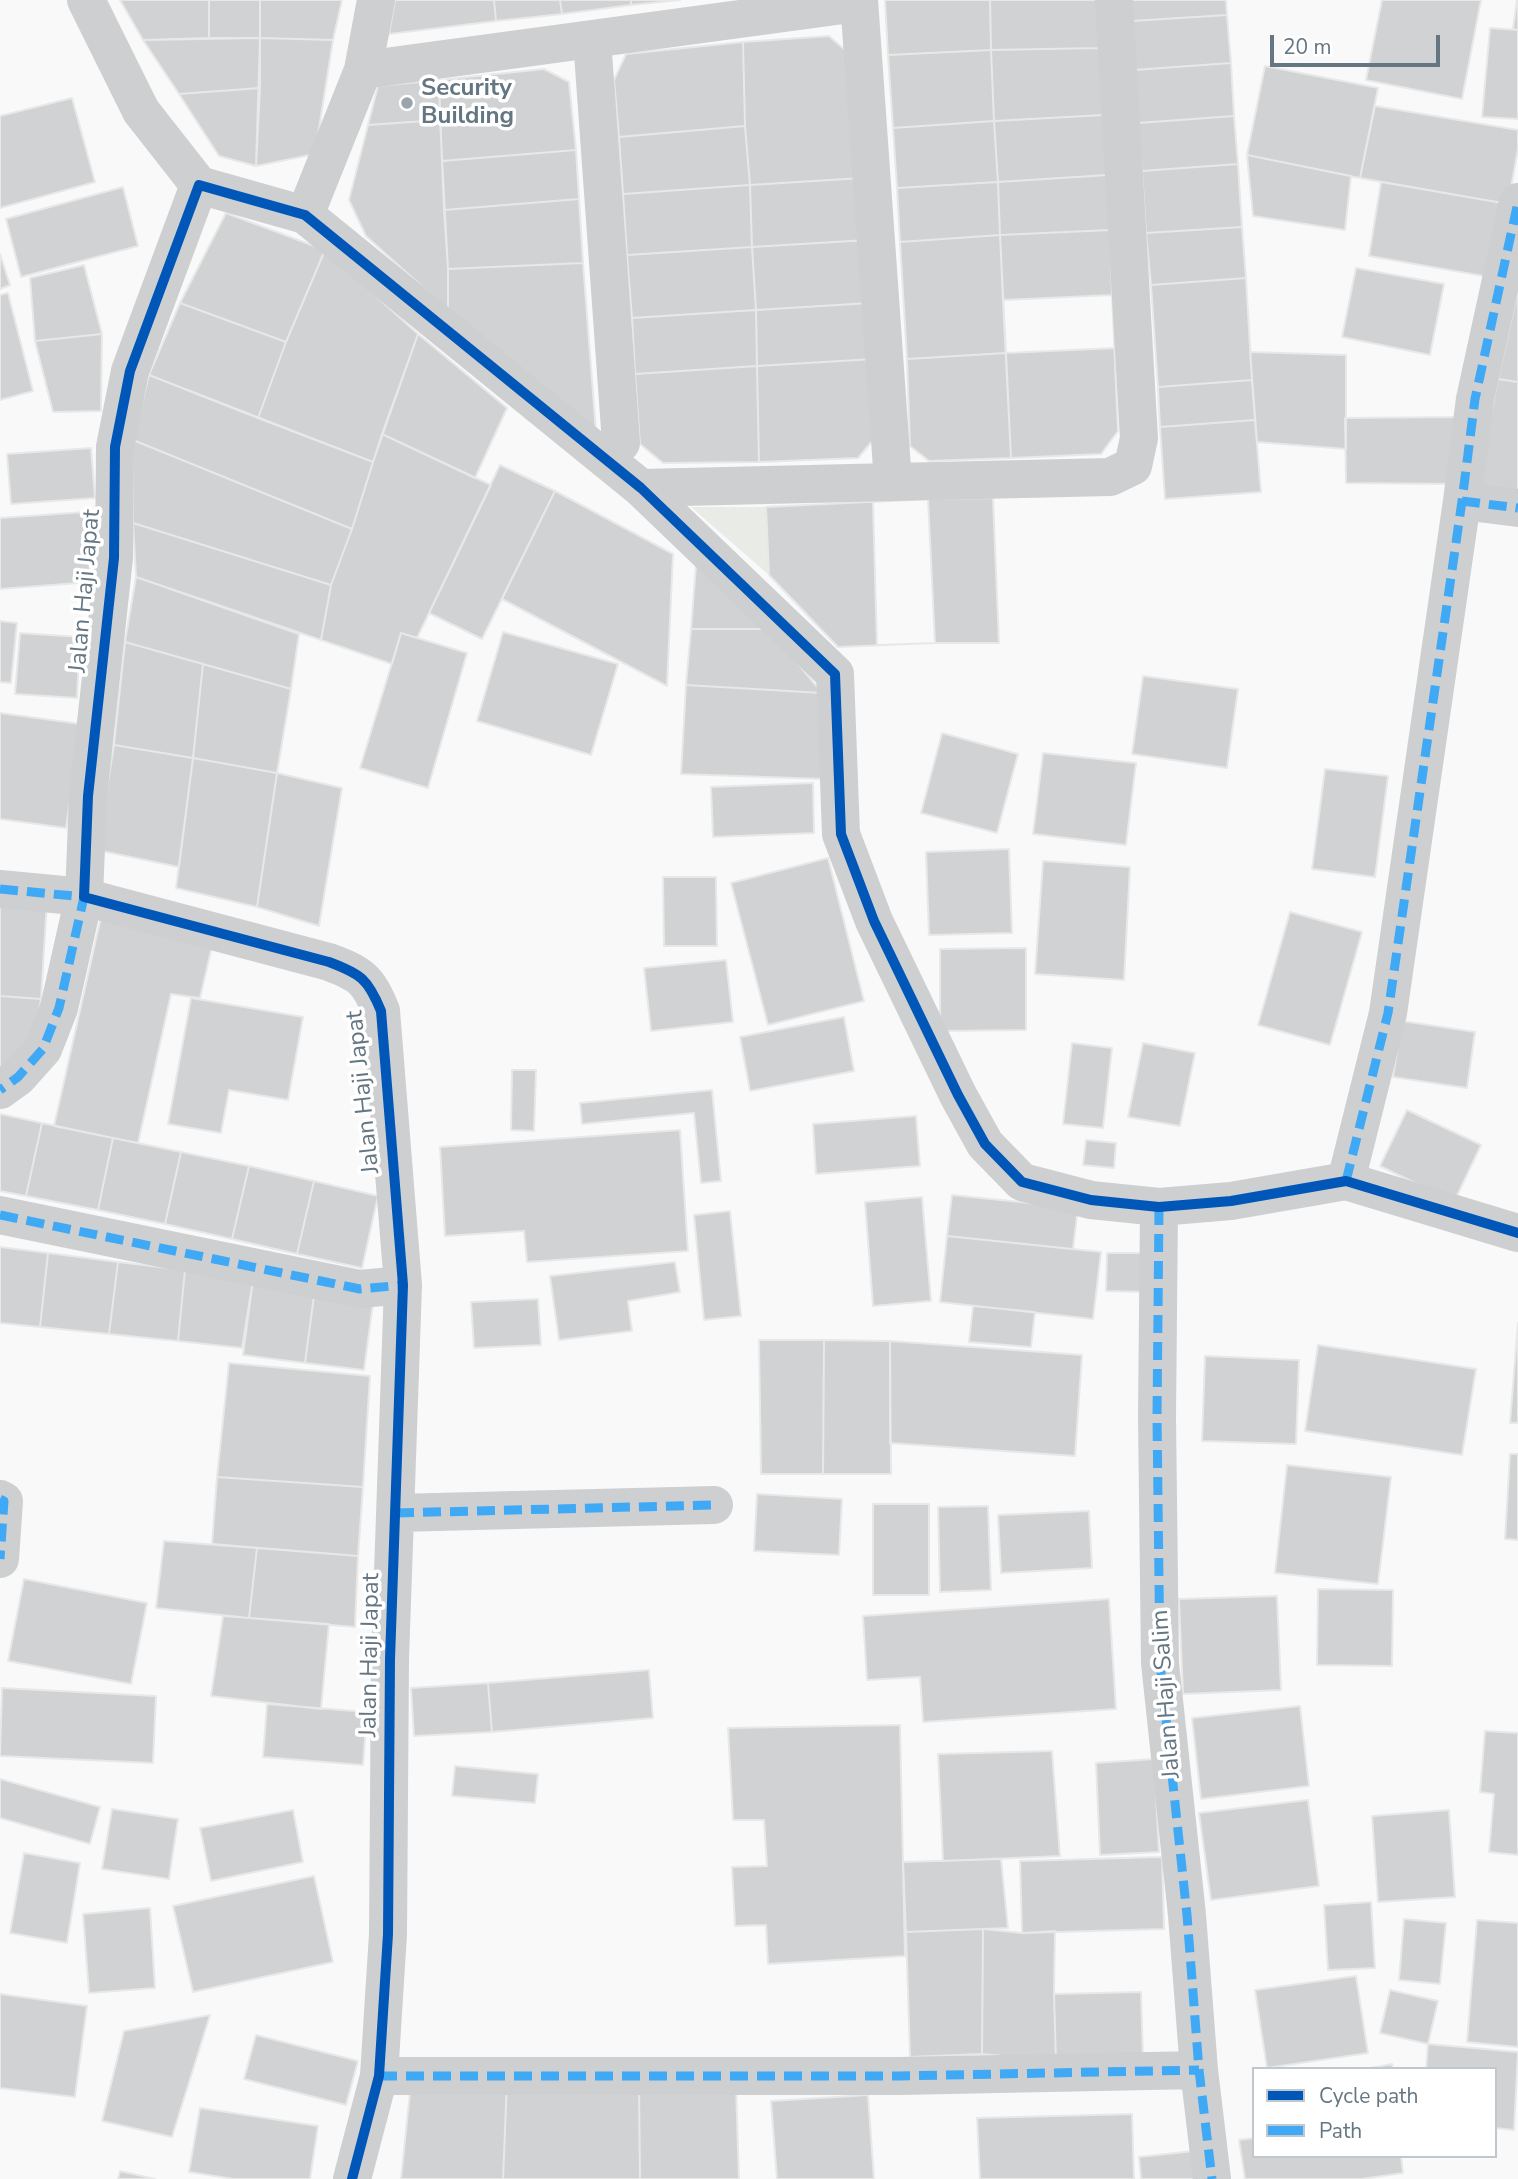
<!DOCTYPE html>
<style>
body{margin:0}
#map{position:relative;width:1518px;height:2179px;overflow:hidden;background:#f9f9f9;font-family:"Nunito Sans",sans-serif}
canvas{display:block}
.legend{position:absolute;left:1252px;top:2067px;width:245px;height:91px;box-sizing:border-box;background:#fff;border:2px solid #c1c8cd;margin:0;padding:9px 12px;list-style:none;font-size:21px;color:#657683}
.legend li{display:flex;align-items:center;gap:14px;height:35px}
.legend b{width:35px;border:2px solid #c1c8cd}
.scale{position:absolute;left:1270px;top:35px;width:170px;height:32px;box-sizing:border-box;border:4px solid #657683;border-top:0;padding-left:9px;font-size:21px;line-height:24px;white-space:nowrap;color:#657683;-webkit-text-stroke:5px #fff;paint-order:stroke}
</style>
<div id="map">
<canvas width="1518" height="2179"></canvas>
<ul class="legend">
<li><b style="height:9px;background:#0057b8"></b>Cycle path</li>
<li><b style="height:9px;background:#3fa9f5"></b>Path</li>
</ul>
<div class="scale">20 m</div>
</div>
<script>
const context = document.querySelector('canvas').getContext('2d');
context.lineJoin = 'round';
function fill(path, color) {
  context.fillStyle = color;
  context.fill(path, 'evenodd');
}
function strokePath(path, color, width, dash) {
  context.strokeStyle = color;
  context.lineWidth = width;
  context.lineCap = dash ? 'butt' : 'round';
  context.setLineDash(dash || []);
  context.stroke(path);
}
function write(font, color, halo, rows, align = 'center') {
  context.font = font + ' "Nunito Sans",sans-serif';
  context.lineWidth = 7;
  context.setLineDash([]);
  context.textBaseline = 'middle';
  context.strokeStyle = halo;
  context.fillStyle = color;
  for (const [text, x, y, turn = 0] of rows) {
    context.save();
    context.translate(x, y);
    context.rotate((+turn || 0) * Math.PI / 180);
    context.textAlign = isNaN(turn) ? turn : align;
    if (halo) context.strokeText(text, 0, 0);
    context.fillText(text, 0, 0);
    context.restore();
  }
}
const green = new Path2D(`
 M 691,507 L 766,507 L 769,575 Z`);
const building = new Path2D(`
 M 120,0 L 209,0 L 209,38 L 143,40 Z
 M 209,0 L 260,0 L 260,38 L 209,38 Z
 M 260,0 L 342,0 L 333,40 L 260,38 Z
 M 395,0 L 494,0 L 496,21 L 389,34 Z
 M 494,0 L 560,0 L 562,14 L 496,21 Z
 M 560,0 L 631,0 L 631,5 L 562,14 Z
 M 631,0 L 680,0 L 631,5 Z
 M 885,0 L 990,0 L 991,50 L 888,55 Z
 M 990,0 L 1098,0 L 1101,48 L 991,50 Z
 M 1130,0 L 1226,0 L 1227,15 L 1132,21 Z
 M 1382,0 L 1481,0 L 1462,99 L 1366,80 Z
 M 1517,0 L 1518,0 L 1518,30 L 1513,29 Z
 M 1227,15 L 1231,63 L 1134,70 L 1132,21 Z
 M 1490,28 L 1518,30 L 1518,119 L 1482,117 Z
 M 829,36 L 852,56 L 862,178 L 750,185 L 745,126 L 743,42 Z
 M 260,38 L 333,40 L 315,154 L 256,166 Z
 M 260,38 L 260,88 L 179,94 L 143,40 Z
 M 743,42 L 745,126 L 619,137 L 614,80 L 626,54 Z
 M 1101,48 L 1104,115 L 994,121 L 991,50 Z
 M 991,50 L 994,121 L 893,128 L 888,55 Z
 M 1231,63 L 1234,116 L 1138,123 L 1134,70 Z
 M 1265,66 L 1378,88 L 1360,178 L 1247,155 Z
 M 544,69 L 569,82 L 576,150 L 442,161 L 439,80 Z
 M 439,80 L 440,120 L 368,125 L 378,86 Z
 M 260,88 L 256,166 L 219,156 L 179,94 Z
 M 72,98 L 95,182 L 0,208 L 0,116 Z
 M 1375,106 L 1518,130 L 1518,149 L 1508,204 L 1360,178 Z
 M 1104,115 L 1107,175 L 998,182 L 994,121 Z
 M 1234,116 L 1238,164 L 1142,171 L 1138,123 Z
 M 440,120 L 448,269 L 448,310 L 366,236 L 349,200 L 368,125 Z
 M 994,121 L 998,182 L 897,188 L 893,128 Z
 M 745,126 L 750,185 L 623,194 L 619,137 Z
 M 576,150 L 579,199 L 444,210 L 442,161 Z
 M 1247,155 L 1351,176 L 1345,230 L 1253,216 Z
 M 1238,164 L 1242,227 L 1146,233 L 1142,171 Z
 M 1107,175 L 1110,230 L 1000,235 L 998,182 Z
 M 862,178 L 867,240 L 752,247 L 750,185 Z
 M 998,182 L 1000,235 L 900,242 L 897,188 Z
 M 1381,182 L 1508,204 L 1495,278 L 1369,256 Z
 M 750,185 L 752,247 L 627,255 L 623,194 Z
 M 123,187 L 138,246 L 21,277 L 6,219 Z
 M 579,199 L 583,263 L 448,269 L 444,210 Z
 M 226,213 L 325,250 L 286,342 L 180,303 Z
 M 1242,227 L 1246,278 L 1151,285 L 1146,233 Z
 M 1110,230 L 1112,295 L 1003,300 L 1000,235 Z
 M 1000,235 L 1006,353 L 907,359 L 900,242 Z
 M 867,240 L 870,303 L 756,310 L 752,247 Z
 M 752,247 L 756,310 L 632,318 L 627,255 Z
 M 325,250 L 418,334 L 373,462 L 258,418 L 286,342 Z
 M 0,254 L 10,285 L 0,289 Z
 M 583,263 L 596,432 L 448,310 L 448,269 Z
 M 84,265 L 102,334 L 35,341 L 30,278 Z
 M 1356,268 L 1444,284 L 1430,355 L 1342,337 Z
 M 1246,278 L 1252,380 L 1158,387 L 1151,285 Z
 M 1518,289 L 1518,382 L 1498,379 Z
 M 8,293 L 33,391 L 0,400 L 0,295 Z
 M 1112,295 L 1118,431 L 1101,454 L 1011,458 L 1003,300 Z
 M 1112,295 L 1115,348 L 1006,353 L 1003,300 Z
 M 180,303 L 286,342 L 258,418 L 149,375 Z
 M 870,303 L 874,359 L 757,366 L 756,310 Z
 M 756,310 L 757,366 L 635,374 L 632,318 Z
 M 102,334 L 101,411 L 53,412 L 35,341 Z
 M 418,334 L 507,408 L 475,478 L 382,434 Z
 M 1250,352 L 1346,355 L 1346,449 L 1257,442 Z
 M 1006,353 L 1011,458 L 929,461 L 910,446 L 907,359 Z
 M 874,359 L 874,439 L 858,458 L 759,462 L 757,366 Z
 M 757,366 L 759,462 L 663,463 L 640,444 L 635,374 Z
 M 149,375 L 373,462 L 352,529 L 133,440 Z
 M 1498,379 L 1518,382 L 1518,498 L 1475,492 Z
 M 1252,380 L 1255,420 L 1160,427 L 1158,387 Z
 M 1456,417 L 1457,484 L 1346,483 L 1345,418 Z
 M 1255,420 L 1261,492 L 1165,499 L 1160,427 Z
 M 382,434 L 491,485 L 417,638 L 401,633 L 392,664 L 321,640 L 331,585 L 352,529 Z
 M 133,440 L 352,529 L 331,585 L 133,523 Z
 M 91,448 L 95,498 L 11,504 L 7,454 Z
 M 500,465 L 555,491 L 482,639 L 429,613 Z
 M 555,491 L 673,554 L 667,686 L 502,599 Z
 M 993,498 L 999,643 L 935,643 L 928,499 Z
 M 928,499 L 935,643 L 838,647 L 769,575 L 766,507 Z
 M 928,499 L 935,643 L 877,645 L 873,502 Z
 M 85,512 L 91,582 L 0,589 L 0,518 Z
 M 133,523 L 331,585 L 321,640 L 136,577 Z
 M 696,565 L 770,629 L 691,629 Z
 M 136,577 L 299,634 L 291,689 L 125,642 Z
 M 0,621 L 17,623 L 11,683 L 0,682 Z
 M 691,629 L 770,629 L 822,693 L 686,685 Z
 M 503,632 L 618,664 L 591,755 L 477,721 Z
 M 20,633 L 80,637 L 77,698 L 15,694 Z
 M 401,633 L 467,653 L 428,788 L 360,768 Z
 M 125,642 L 203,664 L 193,758 L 114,745 Z
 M 203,664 L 291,689 L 277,773 L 193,758 Z
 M 1143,676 L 1238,689 L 1227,768 L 1132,754 Z
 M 686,685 L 822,693 L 823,779 L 681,774 Z
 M 0,713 L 81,724 L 66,828 L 0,819 Z
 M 942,733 L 1018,754 L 997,833 L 921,813 Z
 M 114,745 L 193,758 L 179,867 L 97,850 Z
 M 1043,753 L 1136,763 L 1126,845 L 1033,834 Z
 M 193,758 L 277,773 L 257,907 L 176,888 Z
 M 1325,769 L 1388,776 L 1375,877 L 1312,869 Z
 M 277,773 L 342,788 L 319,926 L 257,907 Z
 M 813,783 L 814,833 L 713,837 L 711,787 Z
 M 1009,849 L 1012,933 L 929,935 L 926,852 Z
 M 828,858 L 864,1001 L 768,1025 L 731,883 Z
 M 1043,861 L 1130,867 L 1124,980 L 1035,974 Z
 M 663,877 L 716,877 L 717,946 L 664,946 Z
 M 0,897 L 47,902 L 41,999 L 0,996 Z
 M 1290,912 L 1362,932 L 1330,1045 L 1258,1025 Z
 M 101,917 L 213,942 L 200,998 L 171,994 L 138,1143 L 54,1126 Z
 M 1026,948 L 1026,1030 L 940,1031 L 940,949 Z
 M 726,960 L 733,1022 L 651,1031 L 644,968 Z
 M 0,996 L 41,999 L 32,1051 L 0,1071 Z
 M 191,998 L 303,1017 L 288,1100 L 229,1090 L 221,1133 L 168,1124 Z
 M 844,1017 L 854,1071 L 750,1091 L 740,1037 Z
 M 1402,1021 L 1475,1032 L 1467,1088 L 1393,1077 Z
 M 1072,1043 L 1112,1048 L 1103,1128 L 1063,1124 Z
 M 1143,1043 L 1195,1053 L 1180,1126 L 1128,1117 Z
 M 512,1070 L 536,1070 L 534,1131 L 511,1130 Z
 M 712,1090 L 721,1181 L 701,1183 L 694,1113 L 582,1124 L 580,1103 Z
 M 1407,1110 L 1481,1145 L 1454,1202 L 1380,1166 Z
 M 0,1114 L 42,1123 L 26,1196 L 0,1191 Z
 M 916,1116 L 920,1166 L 816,1174 L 813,1124 Z
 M 42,1123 L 113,1138 L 98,1210 L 26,1196 Z
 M 680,1130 L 688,1251 L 527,1262 L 524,1231 L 445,1236 L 440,1147 Z
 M 113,1138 L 181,1152 L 165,1224 L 98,1210 Z
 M 1086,1140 L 1116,1143 L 1114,1168 L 1083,1165 Z
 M 181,1152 L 249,1166 L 232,1239 L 165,1224 Z
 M 249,1166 L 314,1181 L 297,1254 L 232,1239 Z
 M 314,1181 L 378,1196 L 362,1268 L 297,1254 Z
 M 952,1195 L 1078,1208 L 1073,1249 L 947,1236 Z
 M 922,1197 L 931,1301 L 873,1306 L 865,1202 Z
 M 730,1211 L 741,1316 L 704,1320 L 694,1215 Z
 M 947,1236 L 1101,1252 L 1093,1319 L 940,1302 Z
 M 0,1247 L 48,1253 L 40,1327 L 0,1323 Z
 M 48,1253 L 118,1262 L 109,1334 L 40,1327 Z
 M 1107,1253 L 1151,1253 L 1150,1292 L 1106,1291 Z
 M 118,1262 L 185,1270 L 178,1341 L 109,1334 Z
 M 675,1262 L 680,1292 L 628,1301 L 632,1331 L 559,1340 L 550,1276 Z
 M 185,1270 L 253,1280 L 242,1348 L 178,1341 Z
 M 253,1280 L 315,1288 L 305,1363 L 243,1355 Z
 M 315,1288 L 374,1296 L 364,1370 L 305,1363 Z
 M 538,1299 L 541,1345 L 474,1348 L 471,1302 Z
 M 973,1306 L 1035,1312 L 1031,1347 L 969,1342 Z
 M 1518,1323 L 1518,1423 L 1510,1423 Z
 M 759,1340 L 824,1340 L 823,1474 L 761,1474 Z
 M 824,1340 L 890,1341 L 891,1474 L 823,1474 Z
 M 890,1341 L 1082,1355 L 1075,1456 L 890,1443 Z
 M 1318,1345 L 1476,1369 L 1462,1455 L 1305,1431 Z
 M 1205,1356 L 1299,1360 L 1296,1444 L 1202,1441 Z
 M 229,1363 L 370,1376 L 363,1487 L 217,1477 Z
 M 1510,1454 L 1518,1454 L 1518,1540 L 1505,1539 Z
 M 1287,1465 L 1391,1477 L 1378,1584 L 1275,1573 Z
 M 217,1477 L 363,1487 L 358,1556 L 212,1544 Z
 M 757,1494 L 842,1499 L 839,1555 L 754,1551 Z
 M 873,1504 L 929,1504 L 929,1595 L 873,1595 Z
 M 988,1506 L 991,1590 L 940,1592 L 938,1507 Z
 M 1089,1511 L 1092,1568 L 1001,1573 L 998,1515 Z
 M 164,1541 L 257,1548 L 249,1618 L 156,1608 Z
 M 257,1548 L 358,1556 L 355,1627 L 249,1618 Z
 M 24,1579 L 147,1603 L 131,1684 L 8,1661 Z
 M 1318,1589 L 1393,1590 L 1392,1666 L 1317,1665 Z
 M 1277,1596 L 1281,1690 L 1183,1694 L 1179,1599 Z
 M 1109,1599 L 1116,1709 L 923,1722 L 920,1677 L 867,1680 L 863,1616 Z
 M 223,1616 L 329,1624 L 321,1709 L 211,1696 Z
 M 649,1670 L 653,1718 L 492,1732 L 488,1683 Z
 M 488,1683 L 492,1732 L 414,1736 L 411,1688 Z
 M 2,1688 L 156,1696 L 153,1763 L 0,1756 Z
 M 267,1704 L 367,1712 L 363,1765 L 263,1757 Z
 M 1300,1706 L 1309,1786 L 1201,1799 L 1192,1718 Z
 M 900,1725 L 905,1956 L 768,1964 L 766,1925 L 735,1926 L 732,1867 L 767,1866 L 764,1820 L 733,1820 L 728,1728 Z
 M 1485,1731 L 1518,1733 L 1518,1855 L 1489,1852 L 1494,1794 L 1480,1792 Z
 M 1052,1751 L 1060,1856 L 943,1861 L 938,1754 Z
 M 1154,1759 L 1159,1852 L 1100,1855 L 1096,1763 Z
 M 455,1766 L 538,1774 L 535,1803 L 452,1796 Z
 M 0,1779 L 100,1807 L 90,1844 L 0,1818 Z
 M 1308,1800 L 1319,1886 L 1211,1900 L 1199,1813 Z
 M 112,1809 L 178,1819 L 169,1879 L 102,1869 Z
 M 293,1810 L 303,1862 L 211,1881 L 200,1828 Z
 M 1449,1810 L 1455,1897 L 1378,1902 L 1372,1816 Z
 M 24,1853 L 80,1863 L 67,1943 L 10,1933 Z
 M 1162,1857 L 1164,1929 L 1022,1933 L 1020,1861 Z
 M 1001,1859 L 1008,1928 L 906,1932 L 903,1862 Z
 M 314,1876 L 333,1962 L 193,1992 L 173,1906 Z
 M 1371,1902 L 1375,1968 L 1328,1970 L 1324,1905 Z
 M 150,1908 L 155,1988 L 89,1993 L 83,1914 Z
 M 1404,1919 L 1446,1923 L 1440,1984 L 1399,1980 Z
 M 1477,1920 L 1518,1923 L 1518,2047 L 1467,2042 Z
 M 983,1929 L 1022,1933 L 1055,1931 L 1054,1994 L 1056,2061 L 982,2054 Z
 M 983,1929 L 982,2054 L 910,2057 L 906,1932 Z
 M 1356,1976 L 1368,2053 L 1267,2068 L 1255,1990 Z
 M 1390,1990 L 1438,2001 L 1428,2044 L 1380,2033 Z
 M 1141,1992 L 1143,2059 L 1056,2061 L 1054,1994 Z
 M 0,1994 L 87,2006 L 75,2097 L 0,2088 Z
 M 210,2015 L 172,2137 L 102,2121 L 124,2031 Z
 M 256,2035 L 358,2061 L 346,2105 L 244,2079 Z
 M 1428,2044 L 1518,2052 L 1514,2130 L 1495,2128 L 1495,2069 L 1426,2069 Z
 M 1392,2064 L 1393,2069 L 1365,2069 Z
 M 507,2081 L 503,2179 L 401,2179 L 411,2082 Z
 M 507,2081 L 639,2086 L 640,2179 L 503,2179 Z
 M 736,2085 L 739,2179 L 640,2179 L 639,2086 Z
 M 868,2095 L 874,2179 L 777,2179 L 771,2101 Z
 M 200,2108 L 318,2126 L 310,2179 L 234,2179 L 189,2172 Z
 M 1132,2114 L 1134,2179 L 980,2179 L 977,2118 Z
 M 1254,2138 L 1254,2156 L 1401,2156 L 1403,2173 L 1362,2179 L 1245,2179 L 1239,2140 Z
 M 1194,2151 L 1197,2179 L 1141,2179 L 1139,2157 Z
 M 120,2171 L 155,2179 L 118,2179 Z`);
const minor = new Path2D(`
 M 86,0 L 141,111 L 199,185
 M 859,0 L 893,482 L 1110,477 L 1133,466 L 1139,438 L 1114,0
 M 592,39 L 621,443
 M 363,70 L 858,3
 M 199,185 L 130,371 L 115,447 L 114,558 L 88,796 L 84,897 L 329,962 C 361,974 368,979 381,1011 L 403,1285 L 390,1659 L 388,1934 L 379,2076 L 352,2179
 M 199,185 L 305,215 L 641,488 L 835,674 L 841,834 L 874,921 L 958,1095 L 985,1144 L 1022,1182 L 1091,1200 L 1159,1207 L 1231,1201 L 1346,1181 L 1518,1233
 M 305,215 L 363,70 L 376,0
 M 641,488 L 893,482
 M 1462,501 L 1518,508
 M 0,889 L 84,897 L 59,1008 L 43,1049 L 18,1077 L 0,1090
 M 1346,1181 L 1388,1013 L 1462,501 L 1475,399 L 1518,202
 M 1159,1207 L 1157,1417 L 1160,1663 L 1187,1915 L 1199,2070 L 1212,2179
 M 0,1215 L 360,1289 L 403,1285
 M 0,1499 L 4,1501 L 0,1559
 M 396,1513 L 714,1505
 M 379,2076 L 899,2076 L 1199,2070`);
const quiet = new Path2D(`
 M 1462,501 L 1518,508
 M 0,889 L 84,897 L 59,1008 L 43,1049 L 18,1077 L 0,1090
 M 1346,1181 L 1388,1013 L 1462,501 L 1475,399 L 1518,202
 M 1159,1207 L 1157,1417 L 1160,1663 L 1187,1915 L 1199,2070 L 1212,2179
 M 0,1215 L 360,1289 L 403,1285
 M 0,1499 L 4,1501 L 0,1559
 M 396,1513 L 714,1505
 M 379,2076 L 899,2076 L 1199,2070`);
const cycleway = new Path2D(`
 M 352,2179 L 379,2076 L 388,1934 L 390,1659 L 403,1285 L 381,1011 C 368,979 361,974 329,962 L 84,897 L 88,796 L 114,558 L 115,447 L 130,371 L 199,185 L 305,215 L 641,488 L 835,674 L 841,834 L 874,921 L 958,1095 L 985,1144 L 1022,1182 L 1091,1200 L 1159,1207 L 1231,1201 L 1346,1181 L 1518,1233`);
const markers = [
 [407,103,7,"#99a4ac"]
];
const poiNames = [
 ["Security",421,89],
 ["Building",421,117]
];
const streetNames = [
 ["Jalan Haji Japat",86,591,-85],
 ["Jalan Haji Japat",364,1092,-96],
 ["Jalan Haji Japat",371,1655,-89],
 ["Jalan Haji Salim",1167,1694,-94]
];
fill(green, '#e8ebe6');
fill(building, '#d0d2d3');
strokePath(building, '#e8e8e8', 2);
strokePath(minor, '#cecfd0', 38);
strokePath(quiet, '#3fa9f5', 9, [18, 9]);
strokePath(cycleway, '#0057b8', 10);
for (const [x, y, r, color] of markers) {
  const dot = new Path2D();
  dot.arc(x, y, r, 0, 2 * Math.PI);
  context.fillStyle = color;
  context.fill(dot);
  strokePath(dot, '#fff', 2.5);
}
write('bold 24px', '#657683', '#fff', poiNames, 'left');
write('24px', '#657683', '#fff', streetNames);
</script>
